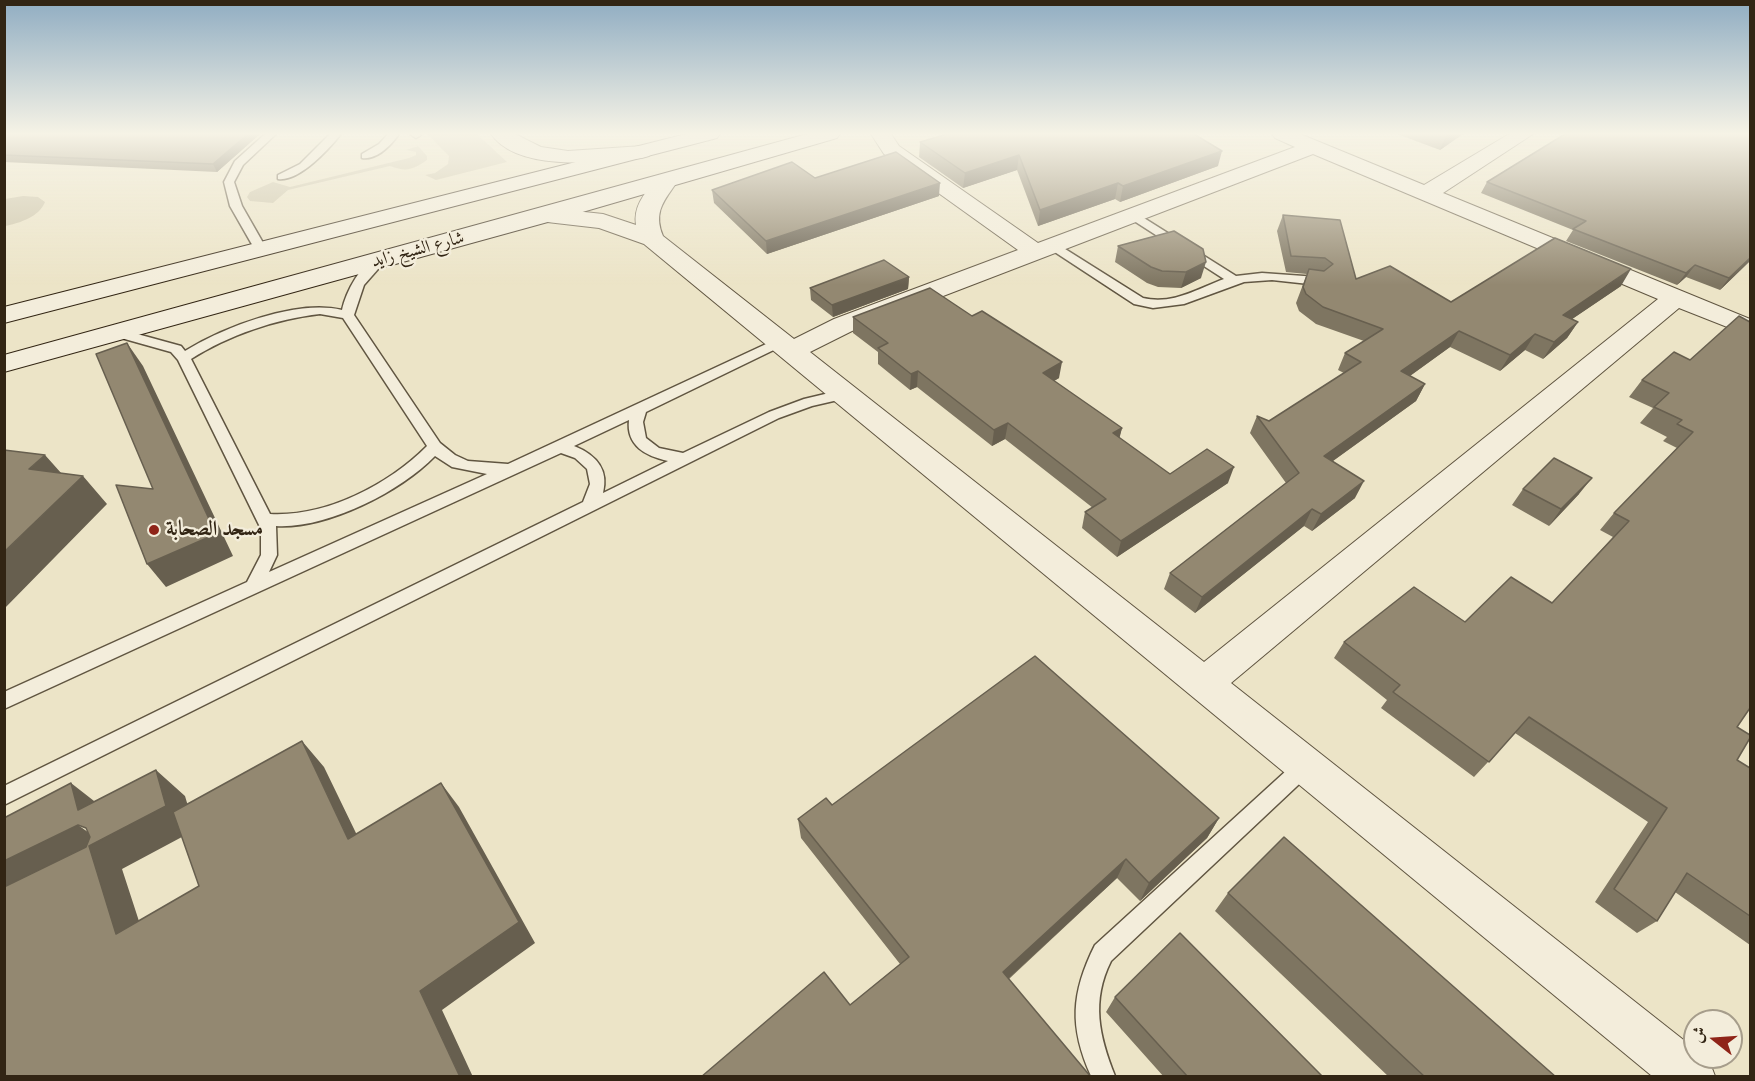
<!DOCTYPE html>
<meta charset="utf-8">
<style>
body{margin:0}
#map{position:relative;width:1755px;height:1081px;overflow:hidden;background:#ece4c7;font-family:"Gentium Book Plus",Amiri,serif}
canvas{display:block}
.frame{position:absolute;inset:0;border:6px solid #322514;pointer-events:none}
.north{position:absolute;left:1683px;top:1009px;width:60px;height:60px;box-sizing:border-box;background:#f3eddb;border:2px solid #a69d8b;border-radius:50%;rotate:287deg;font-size:16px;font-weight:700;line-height:24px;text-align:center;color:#322514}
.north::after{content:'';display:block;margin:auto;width:21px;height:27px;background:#8f2418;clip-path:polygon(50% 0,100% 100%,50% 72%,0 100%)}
</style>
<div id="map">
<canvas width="1755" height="1081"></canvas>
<div class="frame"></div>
<div class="north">ش</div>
</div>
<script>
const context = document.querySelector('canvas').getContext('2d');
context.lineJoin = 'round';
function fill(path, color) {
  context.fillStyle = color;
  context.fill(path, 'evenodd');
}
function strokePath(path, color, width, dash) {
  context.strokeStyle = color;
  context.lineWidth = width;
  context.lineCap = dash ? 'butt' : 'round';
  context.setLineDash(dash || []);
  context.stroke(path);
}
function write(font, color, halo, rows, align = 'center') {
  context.font = font + ' "Gentium Book Plus",Amiri,serif';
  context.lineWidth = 4.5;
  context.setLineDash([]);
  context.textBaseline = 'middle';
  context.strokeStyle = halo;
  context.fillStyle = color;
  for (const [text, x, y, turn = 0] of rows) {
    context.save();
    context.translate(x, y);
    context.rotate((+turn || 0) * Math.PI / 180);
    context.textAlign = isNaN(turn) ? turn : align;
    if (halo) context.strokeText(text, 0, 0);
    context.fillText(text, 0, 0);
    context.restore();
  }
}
const green = new Path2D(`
 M 427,134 L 477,134 L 507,162 L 436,180 L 425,175 L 435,173 L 448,164 L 449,156 Z
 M 418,146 L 427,156 L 427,160 C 413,170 406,172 390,166 L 288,190 L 273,203 L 250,201 L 247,197 L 250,192 L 273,182 L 290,187 L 409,158 L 416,155 L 416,152 L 406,150 Z
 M 23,196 L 38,197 L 45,202 C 39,217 20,223 5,226 L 5,199 Z`);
const service = new Path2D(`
 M 265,134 L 276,134 L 243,165 L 234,182 L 242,206 L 266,248 L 260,252 L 254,248 L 230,206 L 224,182 L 235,161 Z
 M 330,134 L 341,134 C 329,149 299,182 278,179 L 278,175 L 300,164 Z
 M 388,134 L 399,134 C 391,145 377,160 362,158 L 362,154 L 379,144 Z
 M 410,134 L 420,134 L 421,135 L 416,138 Z
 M 1128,213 L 1136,213 L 1236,276 L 1262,273 L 1318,277 L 1324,281 L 1318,285 L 1272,280 L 1244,282 L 1184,304 L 1153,308 L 1134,304 L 1044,245 L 1054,242 L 1143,298 C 1173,305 1197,289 1224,279 L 1128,217 Z
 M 380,256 L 386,260 L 364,285 L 354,315 L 440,443 L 455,455 L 468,461 L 508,464 L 779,338 L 786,342 L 784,345 L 646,412 L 643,422 L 646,438 L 659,448 L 683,453 L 769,412 L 804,399 L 846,389 L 853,394 L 851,397 L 812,406 L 779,418 L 4,805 L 4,786 L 583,502 L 590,484 L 587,469 L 575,458 L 561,453 L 4,709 L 4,692 L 247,582 L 261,555 L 261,529 L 178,360 L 171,352 L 114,336 L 114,330 L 119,329 L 181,346 L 185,351 C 224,327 297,299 342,310 C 346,292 361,262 380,256 ZM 320,314 L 343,318 L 427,446 C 388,485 326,517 270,514 L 191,359 C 229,335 276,319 320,314 ZM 629,420 C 626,446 646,456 668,461 L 603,493 C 609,469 596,455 574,446 ZM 435,456 L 452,467 L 487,474 L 269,572 L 277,555 L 276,526 C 327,529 400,492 435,456 Z
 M 1305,757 L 1312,760 L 1315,766 L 1312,772 L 1111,961 C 1091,1001 1099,1036 1115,1076 L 1091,1076 C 1069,1027 1071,993 1095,945 L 1298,760 Z`);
const minor = new Path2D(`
 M 491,134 L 515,134 L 541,147 L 568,151 L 642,146 L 649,148 L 652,152 L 649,156 L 642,158 C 602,162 518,173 491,134 Z
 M 871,134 L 891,134 L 899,146 L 1038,243 L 1295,147 L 1275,138 L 1272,134 L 1300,134 L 1424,185 L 1509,134 L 1533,134 L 1443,193 L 1750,319 L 1750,336 L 1679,308 L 1231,683 L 1695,1049 L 1695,1057 L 1708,1058 L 1715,1076 L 1652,1076 L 644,244 L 599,228 L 547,222 L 539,220 L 536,215 L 539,210 L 547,208 L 603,214 L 636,225 C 633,205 646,192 658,177 L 674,177 L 677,182 C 664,201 653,212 663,236 L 794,339 L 834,319 L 1018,250 L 884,154 ZM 1313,154 L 1658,299 L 1204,662 L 810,352 L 852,331 Z`);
const secondary = new Path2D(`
 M 686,134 L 720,134 L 717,138 L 4,323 L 4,307 Z
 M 807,134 L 840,134 L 837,138 L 555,220 L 4,372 L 4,355 Z`);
const wall = new Path2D(`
 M 4,134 L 260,134 L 217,172 L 4,162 Z
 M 1397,134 L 1463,134 L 1440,150 Z
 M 920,142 L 1218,166 L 1120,202 L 1115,199 L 1038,226 L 1017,170 L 963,188 L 919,157 Z
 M 815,178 L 939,196 L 767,254 L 714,203 L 712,190 Z
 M 1487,182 L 1750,261 L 1720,290 L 1686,277 L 1677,285 L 1566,241 L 1573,230 L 1481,193 Z
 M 1283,215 L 1356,279 L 1451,302 L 1621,286 L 1572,319 L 1578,322 L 1567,338 L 1543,359 L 1525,350 L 1500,371 L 1450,347 L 1410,376 L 1425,384 L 1416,401 L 1333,461 L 1355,498 L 1312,531 L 1304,526 L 1195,613 L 1164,589 L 1170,573 L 1286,483 L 1250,433 L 1257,416 L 1269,421 L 1344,373 L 1338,370 L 1345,353 L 1364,341 L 1316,324 L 1299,311 L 1296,303 L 1307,274 L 1286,272 L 1277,231 Z
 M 1118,246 L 1201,278 L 1181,288 L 1158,287 L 1147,283 L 1115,262 Z
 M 909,277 L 908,289 L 833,317 L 811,300 L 810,288 Z
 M 853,317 L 1059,378 L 1054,381 L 1122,428 L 1119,438 L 1170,474 L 1228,483 L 1117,557 L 1082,528 L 1085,512 L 1093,508 L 1005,439 L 992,446 L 917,387 L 910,390 L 878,364 L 878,352 L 853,333 Z
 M 1690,360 L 1737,727 L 1737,760 L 1750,768 L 1750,945 L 1675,892 L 1657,921 L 1637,933 L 1595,902 L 1648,822 L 1515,733 L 1474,777 L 1381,708 L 1387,700 L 1334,658 L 1344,642 L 1465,622 L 1552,603 L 1613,537 L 1600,530 L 1614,513 L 1677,448 L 1663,441 L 1667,437 L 1640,423 L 1653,408 L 1629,397 L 1642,380 Z
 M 1523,489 L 1579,494 L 1549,526 L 1512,505 Z
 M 1219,818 L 1207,838 L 1140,901 L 1117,878 L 1009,979 L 850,1005 L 900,964 L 801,838 L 798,819 Z
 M 1228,893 L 1556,1077 L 1389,1077 L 1215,911 Z
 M 1115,997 L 1323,1077 L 1164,1077 L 1106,1012 Z`);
const shadedWall = new Path2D(`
 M 248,134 L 260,134 L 217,172 L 213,164 Z
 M 1449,134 L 1463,134 L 1440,150 L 1446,136 Z
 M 1222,151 L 1218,166 L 1120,202 L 1123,186 Z
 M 1019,155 L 1017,170 L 963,188 L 965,173 Z
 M 940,183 L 939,196 L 767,254 L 766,241 Z
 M 1118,183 L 1115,199 L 1038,226 L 1040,210 Z
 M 1750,258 L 1750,261 L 1720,290 L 1729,278 Z
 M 1206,262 L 1201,278 L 1181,288 L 1186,272 Z
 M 1695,265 L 1686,277 L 1677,285 L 1686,273 Z
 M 1631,269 L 1621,286 L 1553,332 L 1563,315 Z
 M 909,277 L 908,289 L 833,317 L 832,305 Z
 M 1578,322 L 1567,338 L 1543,359 L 1554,342 Z
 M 1459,331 L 1450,347 L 1393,388 L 1401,371 Z
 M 1535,334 L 1525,350 L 1500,371 L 1510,355 Z
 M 127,343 L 143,366 L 233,556 L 166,587 L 147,564 L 216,534 Z
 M 1062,362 L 1059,378 L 1040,389 L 1043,373 Z
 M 918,371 L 917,387 L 910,390 L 911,374 Z
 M 1425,384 L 1416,401 L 1316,473 L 1324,456 Z
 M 1008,423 L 1005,439 L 992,446 L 994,430 Z
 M 1122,428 L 1118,444 L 1113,433 Z
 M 45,455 L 70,483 L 29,469 Z
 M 1234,467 L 1228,483 L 1117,557 L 1121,541 Z
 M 83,476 L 107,504 L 4,609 L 4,552 Z
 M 1592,478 L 1579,494 L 1549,526 L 1561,509 Z
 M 1364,481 L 1355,498 L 1312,531 L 1321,514 Z
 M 1312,509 L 1304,526 L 1195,613 L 1202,597 Z
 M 302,741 L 324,767 L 370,862 L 348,839 Z
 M 156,770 L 185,796 L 195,830 L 122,869 L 150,955 L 4,902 L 4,861 L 78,825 L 99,840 Z
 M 71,783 L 103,808 L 78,810 Z
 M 441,783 L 459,807 L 535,943 L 442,1010 L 473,1077 L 460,1077 L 420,991 Z
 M 1219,818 L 1207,838 L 1140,901 L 1149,883 Z
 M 1126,859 L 1117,878 L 998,988 L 1003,972 Z`);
const building = new Path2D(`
 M 4,134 L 248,134 L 213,164 L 4,155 Z
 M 947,134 L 1194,134 L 1222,151 L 1123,186 L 1118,183 L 1040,210 L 1019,155 L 965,173 L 920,142 Z
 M 1565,134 L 1750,134 L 1750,258 L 1729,278 L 1695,265 L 1686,273 L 1573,229 L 1586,221 L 1487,182 Z
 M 896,152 L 940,183 L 766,241 L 712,190 L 792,162 L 815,178 Z
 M 1283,215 L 1340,220 L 1356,279 L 1390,266 L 1451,302 L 1555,238 L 1631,269 L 1563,315 L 1578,322 L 1554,342 L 1535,334 L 1510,355 L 1459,331 L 1401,371 L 1425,384 L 1324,456 L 1364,481 L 1321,514 L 1312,509 L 1202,597 L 1170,573 L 1299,473 L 1257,416 L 1269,421 L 1361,362 L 1345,353 L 1383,329 L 1323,307 L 1306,294 L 1303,287 L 1309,269 L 1324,271 L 1333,264 L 1325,258 L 1291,256 Z
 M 1174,231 L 1203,249 L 1206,262 L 1186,272 L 1162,271 L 1151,267 L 1118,246 Z
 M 884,260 L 909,277 L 832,305 L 810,288 Z
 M 930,288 L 972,316 L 982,311 L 1062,362 L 1043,373 L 1122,428 L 1113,433 L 1170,474 L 1207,449 L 1234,467 L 1121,541 L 1085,512 L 1106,499 L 1008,423 L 994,430 L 918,371 L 911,374 L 878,348 L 888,343 L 853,317 Z
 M 1739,316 L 1750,322 L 1750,708 L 1737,727 L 1750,735 L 1750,738 L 1737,760 L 1750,768 L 1750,916 L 1687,873 L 1657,921 L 1614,889 L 1667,808 L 1529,717 L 1489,762 L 1393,692 L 1400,685 L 1344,642 L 1414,587 L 1465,622 L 1511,577 L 1552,603 L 1629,521 L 1614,513 L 1693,432 L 1677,424 L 1682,420 L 1654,407 L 1669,393 L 1642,380 L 1674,352 L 1690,360 Z
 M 127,343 L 216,534 L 147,564 L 116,485 L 153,489 L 96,354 Z
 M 4,450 L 45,455 L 29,469 L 83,476 L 4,552 Z
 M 1554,458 L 1592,478 L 1561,509 L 1523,489 Z
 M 1035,656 L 1219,818 L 1149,883 L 1126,859 L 1003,972 L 1091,1077 L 701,1077 L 824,972 L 850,1005 L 909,957 L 798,819 L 826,798 L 832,805 Z
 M 302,741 L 348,839 L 441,783 L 519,922 L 420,991 L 460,1077 L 4,1077 L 4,887 L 86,847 L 90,837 L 86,828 L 78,825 L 4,861 L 4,818 L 71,783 L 78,810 L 156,770 L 166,806 L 89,846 L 116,934 L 199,886 L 173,812 Z
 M 1284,837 L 1556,1077 L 1425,1077 L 1228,893 Z
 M 1180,933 L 1323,1077 L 1188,1077 L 1115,997 Z`);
const markers = [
 [154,530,6,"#8f2418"]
];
const farStreetnames = [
 ["شارع الشيخ زايد",418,250,-15]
];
const poiNames = [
 ["مسجد الصحابة",166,530]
];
fill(green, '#ccc4a9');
strokePath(service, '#605541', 3);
strokePath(minor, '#605541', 2);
strokePath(secondary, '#322514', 2);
fill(service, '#f3eddb');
fill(minor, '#f3eddb');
fill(secondary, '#f3eddb');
fill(wall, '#7e7561');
fill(shadedWall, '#675f4f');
fill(building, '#938871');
strokePath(building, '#675f4f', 1.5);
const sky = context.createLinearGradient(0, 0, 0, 285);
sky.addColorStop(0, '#90adc2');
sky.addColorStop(0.47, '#f6f3e6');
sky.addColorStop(1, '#f6f3e600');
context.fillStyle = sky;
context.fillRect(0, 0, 1755, 285);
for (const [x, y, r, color] of markers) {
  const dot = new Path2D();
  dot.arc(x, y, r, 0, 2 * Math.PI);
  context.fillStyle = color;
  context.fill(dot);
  strokePath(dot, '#f3eddb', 2);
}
write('18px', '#322514', '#f3eddb', farStreetnames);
write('bold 21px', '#322514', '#f3eddb', poiNames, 'left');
</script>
